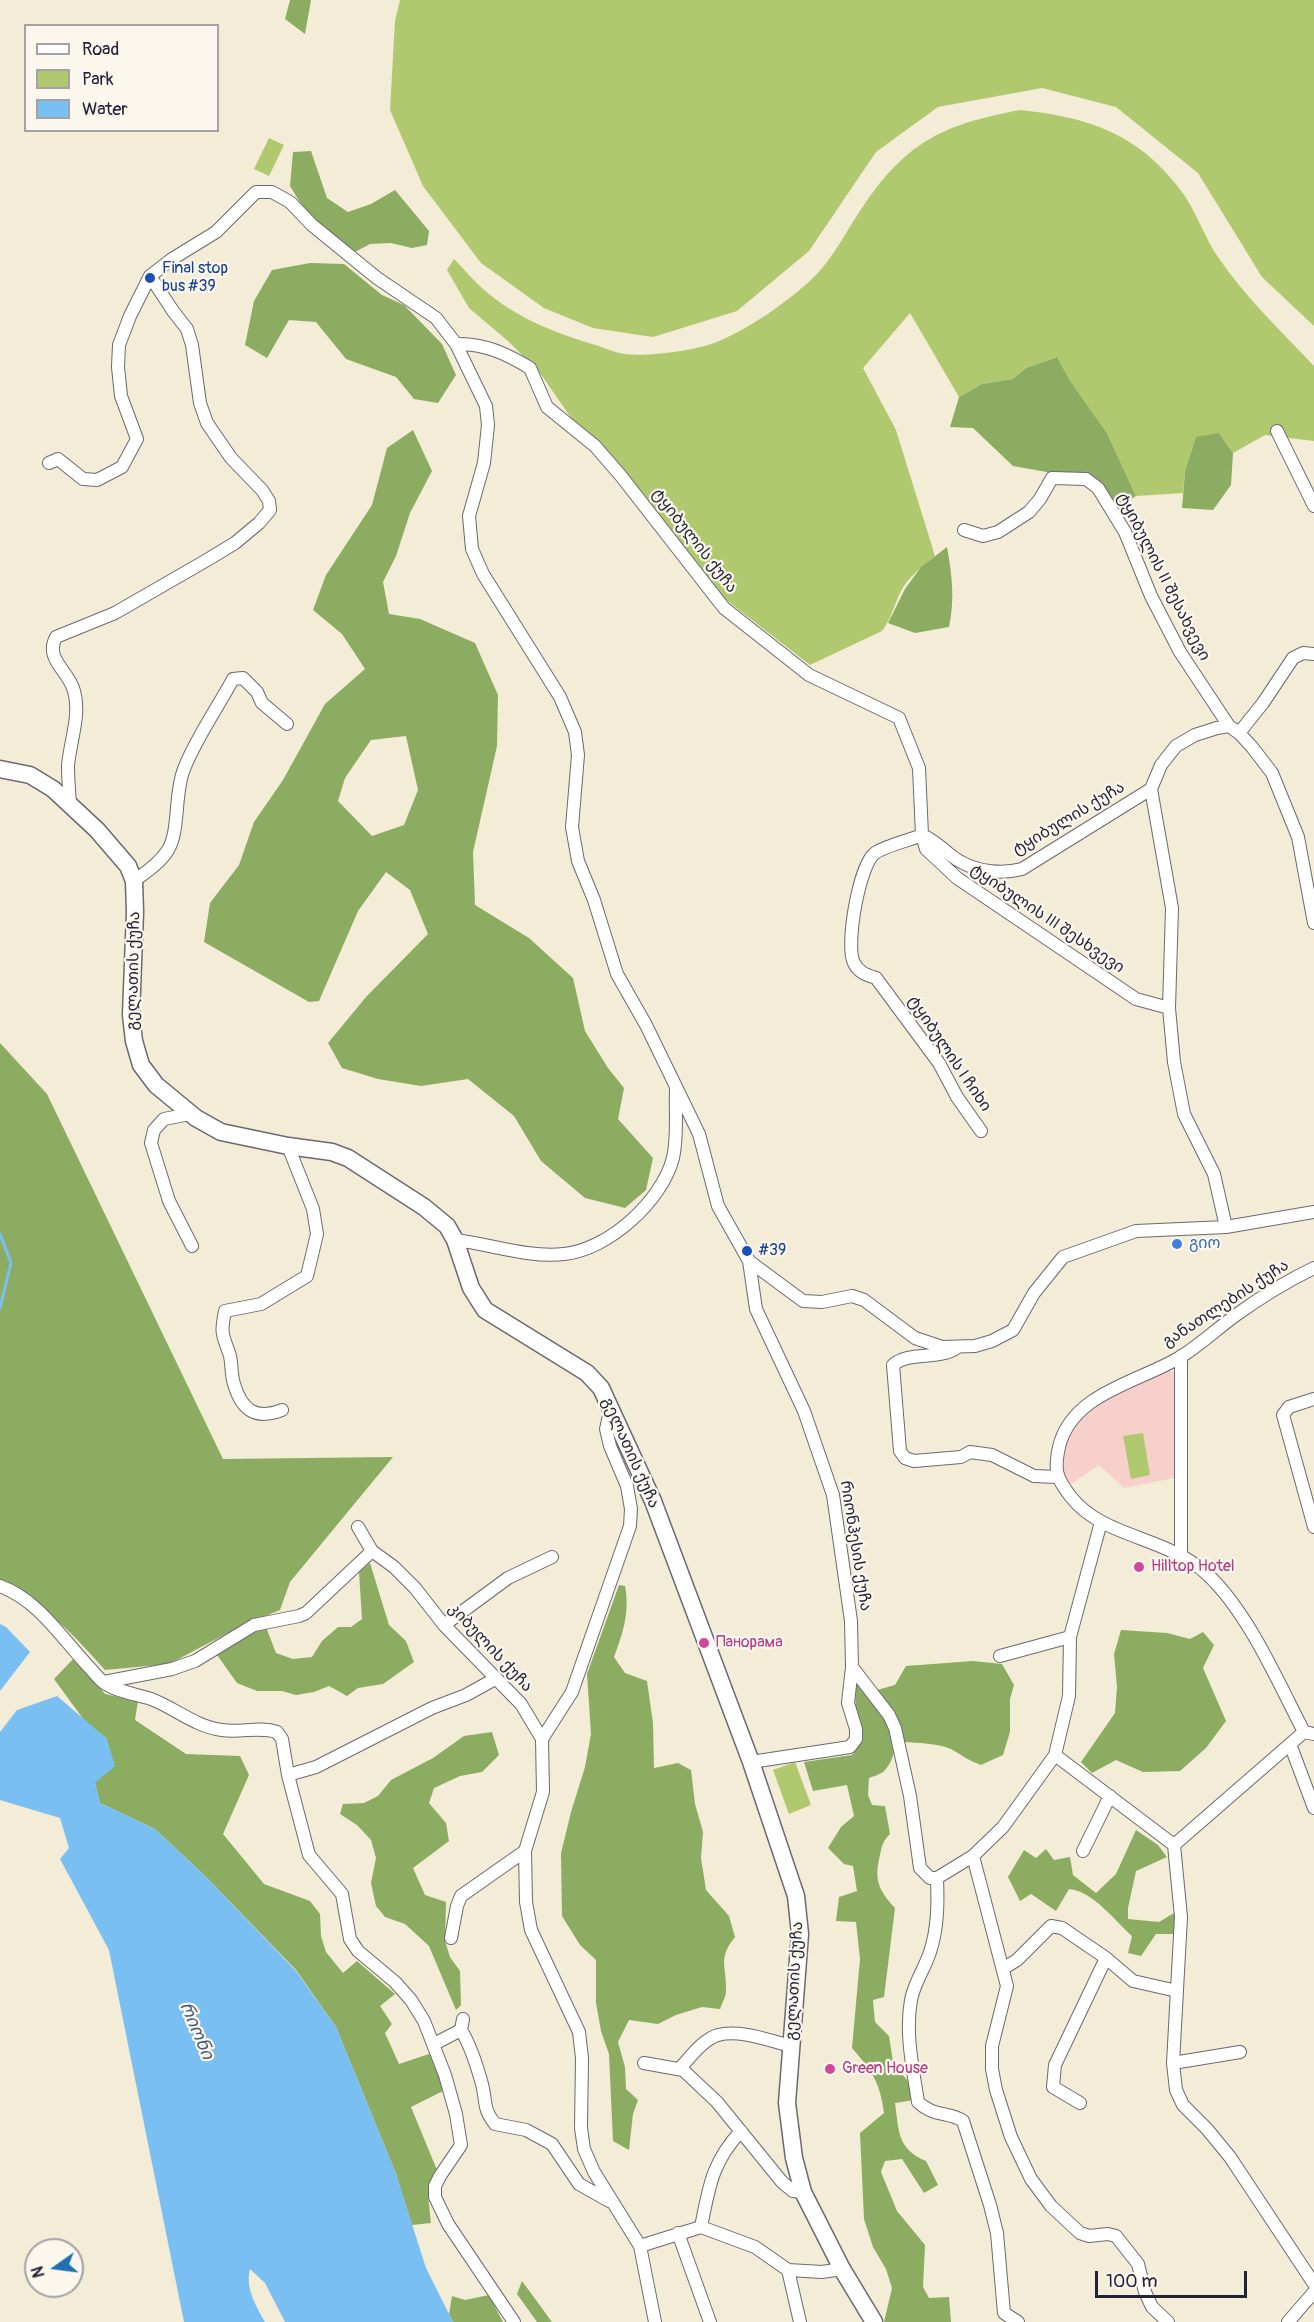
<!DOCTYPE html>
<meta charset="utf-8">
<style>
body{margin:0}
#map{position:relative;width:1314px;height:2322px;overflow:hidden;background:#f3ecd6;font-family:Pangolin,sans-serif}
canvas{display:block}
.legend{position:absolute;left:24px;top:24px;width:195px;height:108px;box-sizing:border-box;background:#fbf7ec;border:2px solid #a4a2a5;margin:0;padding:8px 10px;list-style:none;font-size:18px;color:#22223b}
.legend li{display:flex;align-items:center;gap:12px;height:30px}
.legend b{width:30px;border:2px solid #a4a2a5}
.north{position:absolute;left:24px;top:2238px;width:60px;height:60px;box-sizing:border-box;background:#fbf7ec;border:2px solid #a4a2a5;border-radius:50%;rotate:256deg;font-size:16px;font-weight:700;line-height:24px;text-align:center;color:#22223b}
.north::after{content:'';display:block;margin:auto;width:21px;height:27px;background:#1f6fb2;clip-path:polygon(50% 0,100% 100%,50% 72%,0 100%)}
.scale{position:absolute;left:1095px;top:2271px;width:152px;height:27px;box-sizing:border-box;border:3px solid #22223b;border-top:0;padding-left:8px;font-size:18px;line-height:21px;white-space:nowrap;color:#22223b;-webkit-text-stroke:4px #fbf7ec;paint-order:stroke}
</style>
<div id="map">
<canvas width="1314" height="2322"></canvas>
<ul class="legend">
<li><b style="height:8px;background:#fff"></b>Road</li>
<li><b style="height:16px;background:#b0c96e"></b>Park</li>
<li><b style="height:16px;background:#7abff1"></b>Water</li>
</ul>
<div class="north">N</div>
<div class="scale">100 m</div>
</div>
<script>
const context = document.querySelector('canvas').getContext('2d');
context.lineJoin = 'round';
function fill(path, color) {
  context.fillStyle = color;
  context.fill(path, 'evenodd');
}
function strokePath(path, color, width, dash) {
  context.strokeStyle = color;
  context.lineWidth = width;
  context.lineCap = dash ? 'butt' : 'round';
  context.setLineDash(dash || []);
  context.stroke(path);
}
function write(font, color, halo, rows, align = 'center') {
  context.font = font + ' Pangolin,"Noto Sans Georgian",sans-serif';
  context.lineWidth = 4.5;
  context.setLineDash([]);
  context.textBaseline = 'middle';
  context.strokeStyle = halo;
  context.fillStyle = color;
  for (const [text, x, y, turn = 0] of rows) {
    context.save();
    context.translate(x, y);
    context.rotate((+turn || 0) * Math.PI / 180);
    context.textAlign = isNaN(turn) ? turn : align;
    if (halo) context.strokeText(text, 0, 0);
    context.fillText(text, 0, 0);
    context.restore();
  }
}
const built = new Path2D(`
 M 1170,1370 L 1176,1373 L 1174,1478 L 1124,1488 L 1099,1465 L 1071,1484 L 1063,1473 L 1064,1440 L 1086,1413 L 1100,1403 Z`);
const green = new Path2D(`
 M 400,0 L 1314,0 L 1314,326 L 1262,277 L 1198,173 L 1116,107 L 1042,88 L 938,107 L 876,152 L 809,251 L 737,311 L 653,337 L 593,328 L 544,308 L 481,263 L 423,186 L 390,110 L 395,21 Z
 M 1020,110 C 1087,117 1137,133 1179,188 C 1196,209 1204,238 1220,260 C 1247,299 1281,331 1314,366 L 1314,441 L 1265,435 L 1233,453 L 1219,433 L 1185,472 L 1183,493 L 1136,496 L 1107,433 L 1071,382 L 1057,357 L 1026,368 L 1013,379 L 982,384 L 959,397 L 910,313 L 863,368 L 896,430 L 935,556 C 923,566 908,577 901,591 C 894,605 891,619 882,631 L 810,665 L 725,599 L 606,451 L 574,422 L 540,373 L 508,341 L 469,308 L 447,270 L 454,259 C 463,268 472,279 482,288 C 515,318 557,334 599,346 C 607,349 616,353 625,354 C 648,357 692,351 714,343 C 748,330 786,303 812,279 C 834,258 847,229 864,205 C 908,140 946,124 1020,110 Z
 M 269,138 L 284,145 L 269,176 L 254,169 Z
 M 1143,1433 L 1150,1475 L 1131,1479 L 1123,1436 Z
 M 795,1762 L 811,1805 L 789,1814 L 773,1770 Z`);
const forest = new Path2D(`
 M 290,0 L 311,0 L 305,34 L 285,19 Z
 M 311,151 L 327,198 L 348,212 L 371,204 L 395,190 L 429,231 L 427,245 L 412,248 L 391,243 L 370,244 L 353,253 L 304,209 L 290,186 L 293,152 Z
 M 310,263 L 344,264 L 382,295 L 404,305 L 442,344 L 456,375 L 438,403 L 414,399 L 396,377 L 346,359 L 316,322 L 289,320 L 267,358 L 245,345 L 254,301 L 272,270 Z
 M 1057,357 L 1071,382 L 1107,433 L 1136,496 L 1125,503 L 1116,503 L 1088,476 L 1058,474 L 1013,466 L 973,428 L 950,427 L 959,397 L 982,384 L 1013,379 L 1026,368 Z
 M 413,430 L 432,471 L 410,513 L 396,556 L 383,582 L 389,614 L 420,619 L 475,643 L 498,695 L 497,746 L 473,852 L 475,905 L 529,938 L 573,978 L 585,1031 L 608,1068 L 624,1088 L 618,1119 L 653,1158 L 646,1190 L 625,1208 L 585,1198 L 541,1161 L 514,1116 L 468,1079 L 421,1086 L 378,1079 L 342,1068 L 328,1043 L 366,997 L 428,934 L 410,890 L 386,872 L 358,911 L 319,1001 L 309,1002 L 204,942 L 210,903 L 239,865 L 254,822 L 283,780 L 325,704 L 365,669 L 342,634 L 313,610 L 326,575 L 372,505 L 387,448 ZM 406,736 L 418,790 L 404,825 L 372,836 L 338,801 L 345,778 L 371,740 Z
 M 1219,433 L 1233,453 L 1231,485 L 1213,510 L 1182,508 L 1185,472 L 1196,437 Z
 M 947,547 C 952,575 955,599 949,627 L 915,633 L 888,623 L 905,589 L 921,567 Z
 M 0,1043 L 47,1094 L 223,1459 L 393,1457 L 290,1582 L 280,1610 L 241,1626 L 169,1664 L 105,1670 C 72,1633 46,1605 0,1582 Z
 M 370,1563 L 389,1625 L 406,1641 L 414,1662 L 383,1684 L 358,1688 L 347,1696 L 329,1686 L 314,1692 L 296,1695 L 282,1691 L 257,1691 L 237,1683 L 217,1655 L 252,1633 L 266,1627 L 276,1653 L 293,1659 L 312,1657 L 322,1641 L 338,1627 L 351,1627 L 362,1619 L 359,1572 Z
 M 619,1585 L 625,1586 C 630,1612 623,1633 614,1657 L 625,1673 L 647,1681 L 653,1723 L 654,1768 L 678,1763 L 691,1770 L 695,1804 L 703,1832 L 701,1858 L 706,1890 L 729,1916 L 735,1937 C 717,1959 727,1966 726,1991 C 726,1997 722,2003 720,2009 L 702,2007 L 676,2015 L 658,2024 L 629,2020 L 618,2042 L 625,2067 L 626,2089 L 638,2100 L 633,2114 L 629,2150 L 613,2141 L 609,2054 L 601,2031 L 596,2003 L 596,1960 L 580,1945 L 562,1916 L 561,1853 L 571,1812 L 585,1767 L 591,1734 L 587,1674 Z
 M 1121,1630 L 1167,1633 L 1190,1639 L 1203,1632 L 1214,1645 L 1203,1668 L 1226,1721 L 1206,1748 L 1180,1771 L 1143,1772 L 1116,1760 L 1092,1773 L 1081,1762 L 1115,1713 L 1117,1687 L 1114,1654 Z
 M 75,1657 L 105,1694 L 138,1701 L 135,1720 L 186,1754 L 240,1756 L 249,1775 L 223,1834 L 264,1884 L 310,1901 L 320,1914 L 321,1936 L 326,1952 L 343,1973 L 357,1961 L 395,1994 L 380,2006 L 392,2024 L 385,2033 L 399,2064 L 432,2053 L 443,2091 L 411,2107 L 437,2170 L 428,2196 L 431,2223 L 412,2225 L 396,2174 L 336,2027 L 296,1970 L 205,1876 L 155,1829 L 100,1803 L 95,1783 L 107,1739 L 84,1720 L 54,1679 Z
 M 973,1661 L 1002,1664 L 1014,1685 L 1010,1699 L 1010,1732 L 1003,1755 L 981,1765 C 967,1760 962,1755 951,1749 C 937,1743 918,1743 903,1742 C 900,1722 891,1706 877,1690 L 895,1685 L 906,1666 Z
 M 859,1684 C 867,1699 881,1709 888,1722 C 896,1737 898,1756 885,1770 C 882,1774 874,1776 869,1778 L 868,1795 L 872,1805 L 885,1806 L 890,1834 C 883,1841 882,1845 880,1855 C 874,1879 878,1890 895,1908 L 884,1997 L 873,2000 L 875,2022 L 889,2036 L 894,2068 C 907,2077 911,2084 914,2100 L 895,2103 C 899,2131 897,2149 926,2161 L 938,2185 L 924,2193 L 902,2159 L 885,2161 L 881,2172 L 897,2211 L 925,2245 L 923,2287 L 929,2298 L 949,2297 L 951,2322 L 884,2322 L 892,2288 L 886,2269 L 873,2247 L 864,2219 L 860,2133 L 884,2113 C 880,2082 872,2071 852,2048 L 860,1959 L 856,1922 L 836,1921 L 839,1897 L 857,1891 L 853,1866 L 844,1864 L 828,1848 L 841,1827 L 854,1816 L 847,1785 L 813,1791 L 804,1762 L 852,1755 L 863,1740 L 856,1716 L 855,1685 Z
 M 492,1732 L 499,1755 L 482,1772 L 460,1776 L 434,1788 L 429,1803 L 446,1823 L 449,1841 L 413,1868 L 425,1895 L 446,1902 L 445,1941 L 450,1957 L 460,1971 L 461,2005 L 456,2010 L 429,1946 L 405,1924 L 385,1917 L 376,1906 L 371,1883 L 376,1858 L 371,1840 L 357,1825 L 340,1814 L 343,1804 L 364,1803 L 378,1796 L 391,1780 L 433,1758 L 464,1736 Z
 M 1136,1830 L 1158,1845 L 1167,1857 L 1136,1871 L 1128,1908 L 1128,1919 L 1159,1922 L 1174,1913 L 1174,1934 L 1156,1934 L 1141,1956 L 1128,1953 L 1132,1936 C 1115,1921 1093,1891 1069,1889 L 1056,1911 L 1031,1894 L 1020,1901 L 1008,1877 L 1024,1850 L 1036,1858 L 1046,1849 L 1054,1860 L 1070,1857 L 1073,1875 L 1096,1893 L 1116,1874 Z
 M 522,2281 L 552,2322 L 537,2322 L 517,2294 Z
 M 489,2295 L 503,2322 L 453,2322 L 449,2314 L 452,2296 L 465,2300 Z`);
const water = new Path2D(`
 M 0,1624 L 6,1627 L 30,1652 L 0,1691 Z
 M 57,1696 L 107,1739 L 115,1766 L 95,1783 L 100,1803 L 155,1829 L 205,1876 L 296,1971 L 336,2027 L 396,2174 L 426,2268 L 453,2322 L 285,2322 L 265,2283 L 250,2269 C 245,2288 256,2306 265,2322 L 184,2322 L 109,1950 L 60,1859 L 69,1848 L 60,1818 L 0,1800 L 0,1732 L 17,1710 Z`);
const stream = new Path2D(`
 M 0,1234 L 11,1263 L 0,1308`);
const minor = new Path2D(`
 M 456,344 C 484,343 507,354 530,368 L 547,407 L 595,446 L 621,476 L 724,608 L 809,675 L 899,718 L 919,768 L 922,835 L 926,849 L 957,878 L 1136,999 L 1169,1008
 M 1277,431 L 1314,506
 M 49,463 L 58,459 L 83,479 L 97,480 L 122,467 L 137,439 L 121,396 L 118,367 L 119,345 L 130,316 L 150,276 L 172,259 L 216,232 L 256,192 L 272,192 L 290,202 L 312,225 L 377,278 L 436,318 L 456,344 L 486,406 L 488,425 L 484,463 L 469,516 L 472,549 L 483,574 L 560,697 L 575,732 L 578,755 L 572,827 L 578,861 L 594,900 L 617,974 L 646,1025 L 699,1134 L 718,1206 L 749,1261 L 803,1301 L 822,1302 L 852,1296 L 864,1300 L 915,1338 L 942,1347 L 975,1346 L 992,1341 L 1013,1330 L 1034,1293 L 1063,1257 L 1136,1231 L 1226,1227 L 1314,1212
 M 964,530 L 983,536 L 998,532 L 1029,512 L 1040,499 L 1052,478 L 1086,479 L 1098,488 L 1125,532 L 1151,596 L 1180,652 L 1229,726
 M 1239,733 L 1263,703 L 1293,658 L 1303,653 L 1314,654
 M 1151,789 L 1172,908 L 1169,1008 L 1174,1062 L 1184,1114 L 1214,1174 L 1226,1227
 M 70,804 C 69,791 68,778 68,766 C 70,741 81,715 74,691 C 69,671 44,659 56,637 L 115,613 L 207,560 L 235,543 L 259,523 L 270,510 L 269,501 L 262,490 L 231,458 L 207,423 L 200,403 L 192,345 L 187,329 L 173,311 L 150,276
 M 922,835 C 938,841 947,855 961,862 C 979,872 1003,874 1022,869 L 1151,789 L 1161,765 L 1176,746 L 1195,735 L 1217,728 L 1229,726 L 1239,733 L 1252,747 L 1272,773 L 1298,837 L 1314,923
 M 922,835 C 910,840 885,846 875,853 C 859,865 845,946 854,963 C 859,973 867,975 876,978 L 939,1063 L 957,1097 L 981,1131
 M 134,881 C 146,872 160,863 168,850 C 180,830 174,793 184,769 C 195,740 218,707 233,679 L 243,678 L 257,692 L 262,703 L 287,724
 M 190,1114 L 164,1119 L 154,1130 L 151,1143 L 169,1201 L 192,1246
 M 455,1240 C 491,1244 528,1258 564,1254 C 608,1250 662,1201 673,1158 C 678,1137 675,1111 676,1089
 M 749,1261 L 756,1309 L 804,1411 L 833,1495 L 851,1621 L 852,1667 L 848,1703 L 856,1729 L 856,1739 L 850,1747 L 751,1762
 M 1314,1268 C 1287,1281 1261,1297 1236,1315 C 1218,1328 1201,1344 1182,1356 C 1141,1382 1072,1392 1059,1447 C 1054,1470 1056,1478 1071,1497 C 1103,1538 1166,1536 1207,1574 C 1248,1612 1278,1682 1304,1732 L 1314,1734
 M 955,1349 C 936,1360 909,1351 893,1365 L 900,1451 L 905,1458 L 914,1461 L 961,1457 L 970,1452 L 992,1455 L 1034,1476 L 1057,1477
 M 1314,1399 L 1289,1407 L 1283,1415 L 1314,1527
 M 282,1410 C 256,1420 242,1411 234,1384 C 231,1375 232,1365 230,1356 C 223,1334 220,1336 225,1311 L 261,1304 L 307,1276 L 317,1234 L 313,1209 L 288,1146
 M 358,1527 L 372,1551 L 394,1567 L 415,1588 L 444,1625 L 521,1704 L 542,1739 L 543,1792 L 525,1851 L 526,1902 L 531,1930 L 579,2032 L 582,2058 L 581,2128 L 584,2149 L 594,2172 L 640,2246 L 655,2322
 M 1181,1554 L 1181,1356
 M 0,1586 C 38,1600 61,1637 88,1666 C 93,1671 98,1678 103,1682 C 117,1692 136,1694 151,1699 C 175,1708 196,1727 222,1730 C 241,1733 259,1726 277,1732 L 282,1739 L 288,1775 L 309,1855 L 342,1894 L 350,1939 L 358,1951 L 395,1982 L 411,2000 L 424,2021 L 445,2075 L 456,2114 L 461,2145 L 440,2176 L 435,2186 L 435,2197 L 448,2224 L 514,2322
 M 444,1625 L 508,1578 L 552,1557
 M 1000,1656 L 1070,1637
 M 852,1667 L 889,1715 L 895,1728 L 910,1796 L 920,1868 L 930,1878 L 937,1878 L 973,1856 L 1003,1827 L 1055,1755 L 1069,1696 L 1070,1637 L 1101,1522
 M 104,1682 L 172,1669 L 195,1661 L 254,1625 L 299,1616 L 306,1613 L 372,1551
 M 542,1739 L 572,1692 L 630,1526 L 631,1509 L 627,1486 L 610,1446 L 606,1429 L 611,1407
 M 1290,1744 L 1314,1808
 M 1055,1755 L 1174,1845 L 1181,1917 L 1173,2063 L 1176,2090 L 1183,2105 L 1207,2129 L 1230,2157 L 1314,2284
 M 288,1775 L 316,1767 L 432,1708 L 466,1695 L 495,1679
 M 1174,1845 L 1304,1732
 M 1083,1851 L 1110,1796
 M 973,1856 L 1007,1986 L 992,2046 L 992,2069 L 996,2090 L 1011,2137 L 1031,2179 L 1051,2206 L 1080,2233 L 1089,2236 L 1108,2234 L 1116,2236 L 1138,2264 L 1145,2292 L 1152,2307 L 1168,2322
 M 937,1878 C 938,1903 938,1928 930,1952 C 925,1968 914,1983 911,2000 C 905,2034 913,2069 918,2102 C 935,2118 949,2111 963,2121 L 990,2205 L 997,2233 L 1004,2313 L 1018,2322
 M 451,1938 L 457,1906 L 461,1896 L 525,1851
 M 1004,1968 L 1017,1960 L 1051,1926 L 1062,1928 L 1106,1958 L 1133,1981 L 1177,1991
 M 461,2030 C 471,2046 477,2066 482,2084 C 487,2103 482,2107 495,2124 L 526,2130 L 552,2144 L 579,2184 L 609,2201
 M 434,2044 L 461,2030 L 463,2019
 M 644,2063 L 683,2070 L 717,2102 L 782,2182 L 793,2191 L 803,2192
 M 1173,2063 L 1240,2052
 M 679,2069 C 689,2059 703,2039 718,2035 C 740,2029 770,2041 792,2046
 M 1080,2103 L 1053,2087 L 1055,2065 L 1106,1958
 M 701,2227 C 709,2187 712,2162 741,2131
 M 678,2233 L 710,2322
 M 640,2246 L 701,2227 L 755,2247 L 788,2270 L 822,2272 L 842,2269
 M 788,2270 L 800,2322
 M 1288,2322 L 1314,2292`);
const secondary = new Path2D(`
 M 0,769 L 30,775 L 53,789 L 97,830 L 128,866 L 134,881 L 135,912 L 131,1015 L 134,1041 L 141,1065 L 156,1085 L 196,1118 L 221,1132 L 288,1146 L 332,1152 L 348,1158 L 424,1207 L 447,1226 L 455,1240 L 471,1288 L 485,1310 L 587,1373 L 601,1388 L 653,1501 L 751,1762 L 796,1896 L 800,1934 L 787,2103 L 794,2158 L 803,2192 L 842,2269 L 874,2322`);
const markers = [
 [150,278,6,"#1a4fb4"],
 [1177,1244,6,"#3f7fe0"],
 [747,1251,6,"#1a4fb4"],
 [1139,1567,6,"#d1479c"],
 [704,1643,6,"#d1479c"],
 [830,2069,6,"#d1479c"]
];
const transitNames = [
 ["Final stop",162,269],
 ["bus #39",162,287],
 ["#39",759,1251]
];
const streetNames = [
 ["ტყიბულის ქუჩა",694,541,52],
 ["ტყიბულის II შესახვევი",1163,577,63],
 ["ტყიბულის ქუჩა",1069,819,-31],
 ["ტყიბულის III შესხვევი",1047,919,34],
 ["გელათის ქუჩა",134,971,-89],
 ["ტყიბულის I ჩიხი",949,1054,56],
 ["განათლების ქუჩა",1226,1304,-33],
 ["გელათის ქუჩა",630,1453,66],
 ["რიონჰესის ქუჩა",855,1546,81],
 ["კიბულის ქუჩა",490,1648,47],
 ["გელათის ქუჩა",795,1981,-87]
];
const shopNames = [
 ["გიო",1189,1244]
];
const hotelNames = [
 ["Hilltop Hotel",1151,1567],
 ["Панорама",716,1643],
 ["Green House",842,2069]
];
const waterNames = [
 ["რიონი",196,2031,67]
];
fill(built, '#f7d0cb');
fill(green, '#b0c96e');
fill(forest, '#8cad61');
fill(water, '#7abff1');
strokePath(stream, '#7abff1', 3);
strokePath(minor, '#6b6971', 14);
strokePath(secondary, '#6b6971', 19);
strokePath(minor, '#fff', 12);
strokePath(secondary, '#fff', 16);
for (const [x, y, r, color] of markers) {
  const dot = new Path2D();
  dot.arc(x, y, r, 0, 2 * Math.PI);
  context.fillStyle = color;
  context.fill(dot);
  strokePath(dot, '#fbf7ec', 2);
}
write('16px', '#164399', '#fbf7ec', transitNames, 'left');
write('16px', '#22223b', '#fbf7ec', streetNames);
write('16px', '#366cbe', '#fbf7ec', shopNames, 'left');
write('16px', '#b23c85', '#fbf7ec', hotelNames, 'left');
write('italic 18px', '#41597b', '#fbf7ec', waterNames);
</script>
